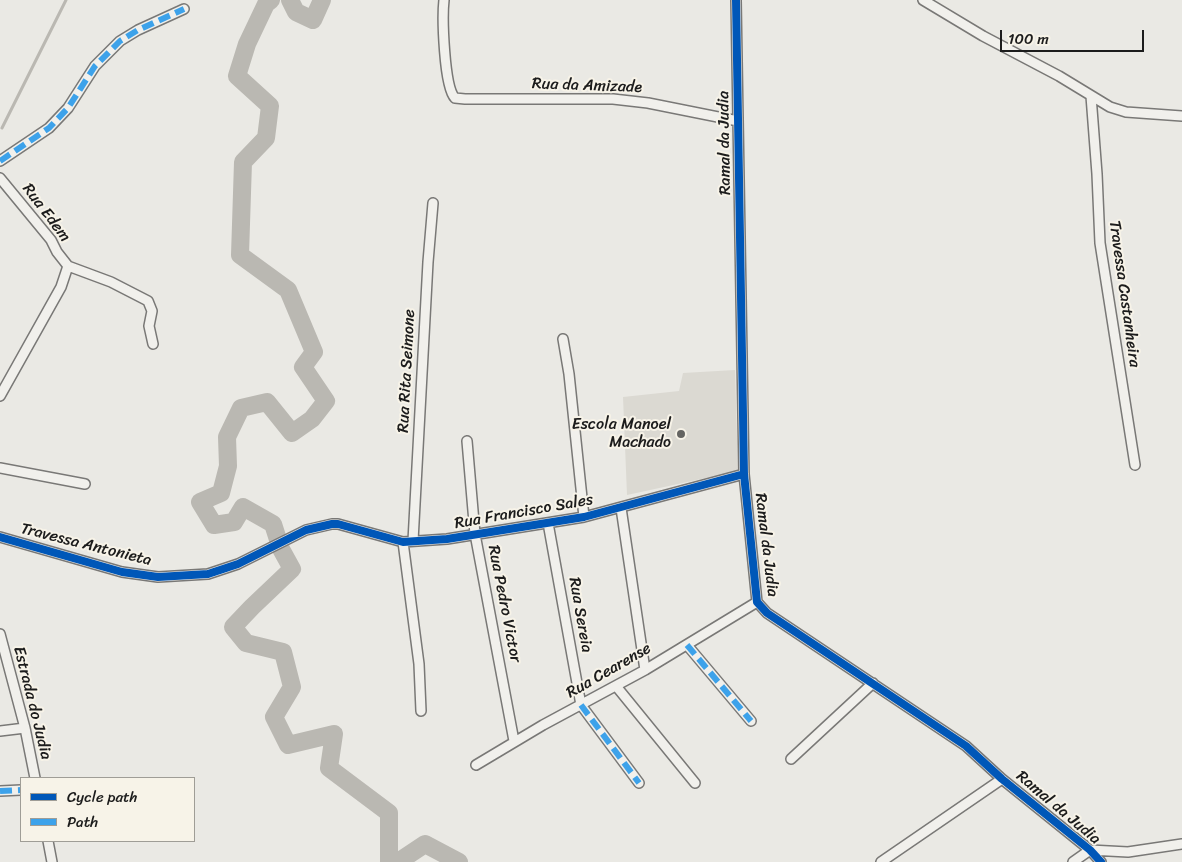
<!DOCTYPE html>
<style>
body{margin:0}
#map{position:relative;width:1182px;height:862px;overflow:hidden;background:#eae9e4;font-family:Sriracha,sans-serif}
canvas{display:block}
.legend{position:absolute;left:20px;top:777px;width:175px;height:65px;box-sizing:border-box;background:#f7f3e8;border:1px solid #9f9d96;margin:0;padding:6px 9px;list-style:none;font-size:15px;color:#1c1c1c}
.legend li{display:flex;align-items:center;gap:10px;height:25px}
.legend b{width:25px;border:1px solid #9f9d96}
.scale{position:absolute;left:1000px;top:30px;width:144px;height:22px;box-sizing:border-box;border:2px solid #1c1c1c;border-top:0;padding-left:6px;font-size:15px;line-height:18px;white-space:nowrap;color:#1c1c1c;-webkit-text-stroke:4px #f7f3e8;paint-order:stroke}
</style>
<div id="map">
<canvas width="1182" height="862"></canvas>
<ul class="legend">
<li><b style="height:6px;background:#0057b8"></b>Cycle path</li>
<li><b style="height:6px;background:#3da2ea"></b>Path</li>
</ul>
<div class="scale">100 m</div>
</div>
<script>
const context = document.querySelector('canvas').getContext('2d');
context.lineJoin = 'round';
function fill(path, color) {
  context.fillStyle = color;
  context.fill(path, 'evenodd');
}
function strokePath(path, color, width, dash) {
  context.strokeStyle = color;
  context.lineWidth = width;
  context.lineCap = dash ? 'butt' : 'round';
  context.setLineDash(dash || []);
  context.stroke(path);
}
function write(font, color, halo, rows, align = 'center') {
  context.font = font + ' Sriracha,sans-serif';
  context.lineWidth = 4;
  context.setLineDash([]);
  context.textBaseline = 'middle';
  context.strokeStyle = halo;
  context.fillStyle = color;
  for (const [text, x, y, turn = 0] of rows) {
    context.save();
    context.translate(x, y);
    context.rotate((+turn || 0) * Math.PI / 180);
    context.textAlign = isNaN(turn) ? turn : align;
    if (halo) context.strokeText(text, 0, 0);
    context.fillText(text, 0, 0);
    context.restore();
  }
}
const built = new Path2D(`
 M 735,370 L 738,471 L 627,495 L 623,397 L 679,391 L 683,373 Z`);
const stream = new Path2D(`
 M 2,128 L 66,0`);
const river = new Path2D(`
 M 271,0 L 266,4 L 247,44 L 237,76 L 270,106 L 266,138 L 243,162 L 240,255 L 288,290 L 314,352 L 303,367 L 326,401 L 312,419 L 292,433 L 267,402 L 241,408 L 227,437 L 228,466 L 221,493 L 200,502 L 214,525 L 234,522 L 243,507 L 273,524 L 281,549 L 292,569 L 252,607 L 233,627 L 246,643 L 283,652 L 292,687 L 274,717 L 288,745 L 334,734 L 329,768 L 389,813 L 389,862
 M 290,0 L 296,12 L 313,20 L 322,0
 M 398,862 L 425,844 L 459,862`);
const minor = new Path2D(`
 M 444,0 C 442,17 444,87 455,98 L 465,99 L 613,99 L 648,103 L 738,121
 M 736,0 L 744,474 L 757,602 L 767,613 L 966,746 L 1002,779 L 1090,850 L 1101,862
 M 923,0 L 983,36 L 1059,76 L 1110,107 L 1126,112 L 1182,116
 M 1091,96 L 1097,174 L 1100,243 L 1135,465
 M 0,161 L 49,128 L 68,108 L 95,66 L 120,41 L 138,30 L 184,9
 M 0,178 L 51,240 L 57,252 L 68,266
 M 68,266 L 111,282 L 148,301 L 152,311 L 149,326 L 153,344
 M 563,339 L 569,374 L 584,517
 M 0,396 L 61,287 L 68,266
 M 467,441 L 475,534 L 514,741
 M 0,468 L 85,484
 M 621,508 L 645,670
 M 548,523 L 581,705 L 639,783
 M 0,537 L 122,572 L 158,577 L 208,574 L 238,564 L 306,530 L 332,524 L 338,524 L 403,542 L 447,539 L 584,517 L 744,474
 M 413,541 L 428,262 L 433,203
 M 403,542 L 419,664 L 421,711
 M 0,634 L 25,728 L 35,778
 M 687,645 L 751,721
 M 616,686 L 695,783
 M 0,731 L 25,728
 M 791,759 L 873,683
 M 476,765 L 543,725 L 645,670 L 757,602
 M 0,791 L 21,790
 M 48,841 L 52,862
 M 881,862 L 1002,779
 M 1073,862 L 1090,850 L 1128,852 L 1182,844`);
const quiet = new Path2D(`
 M 0,161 L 49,128 L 68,108 L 95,66 L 120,41 L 138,30 L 184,9
 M 687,645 L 751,721
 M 581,705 L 639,783
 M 0,791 L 21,790`);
const cycleway = new Path2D(`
 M 736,0 L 744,474 L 757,602 L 767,613 L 966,746 L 1002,779 L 1090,850 L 1101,862
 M 0,537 L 122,572 L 158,577 L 208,574 L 238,564 L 306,530 L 332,524 L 338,524 L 403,542 L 447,539 L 584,517 L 744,474`);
const markers = [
 [681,434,5,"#646462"]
];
const streetNames = [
 ["Rua da Amizade",587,86,2],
 ["Ramal da Judia",725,143,-91],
 ["Rua Edem",46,213,53],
 ["Travessa Castanheira",1124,294,82],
 ["Rua Rita Seimone",407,371,-87],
 ["Rua Francisco Sales",524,512,-10],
 ["Travessa Antonieta",86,545,14],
 ["Ramal da Judia",766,545,83],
 ["Rua Pedro Victor",504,604,79],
 ["Rua Sereia",580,615,80],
 ["Rua Cearense",609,671,-30],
 ["Estrada do Judia",32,703,76],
 ["Ramal da Judia",1058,808,40]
];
const poiNames = [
 ["Escola Manoel",671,425],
 ["Machado",671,443]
];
fill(built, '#dbd9d2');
strokePath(stream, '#bab8b2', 3);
strokePath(river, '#bab8b2', 18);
strokePath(minor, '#797876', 12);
strokePath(minor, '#f1f0ec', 9);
strokePath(quiet, '#3da2ea', 6, [12, 6]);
strokePath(cycleway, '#0057b8', 8);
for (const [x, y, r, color] of markers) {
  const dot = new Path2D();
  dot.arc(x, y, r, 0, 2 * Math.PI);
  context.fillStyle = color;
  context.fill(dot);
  strokePath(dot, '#f7f3e8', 2);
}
write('16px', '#1c1c1c', '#f7f3e8', streetNames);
write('16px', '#1c1c1c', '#f7f3e8', poiNames, 'right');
</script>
